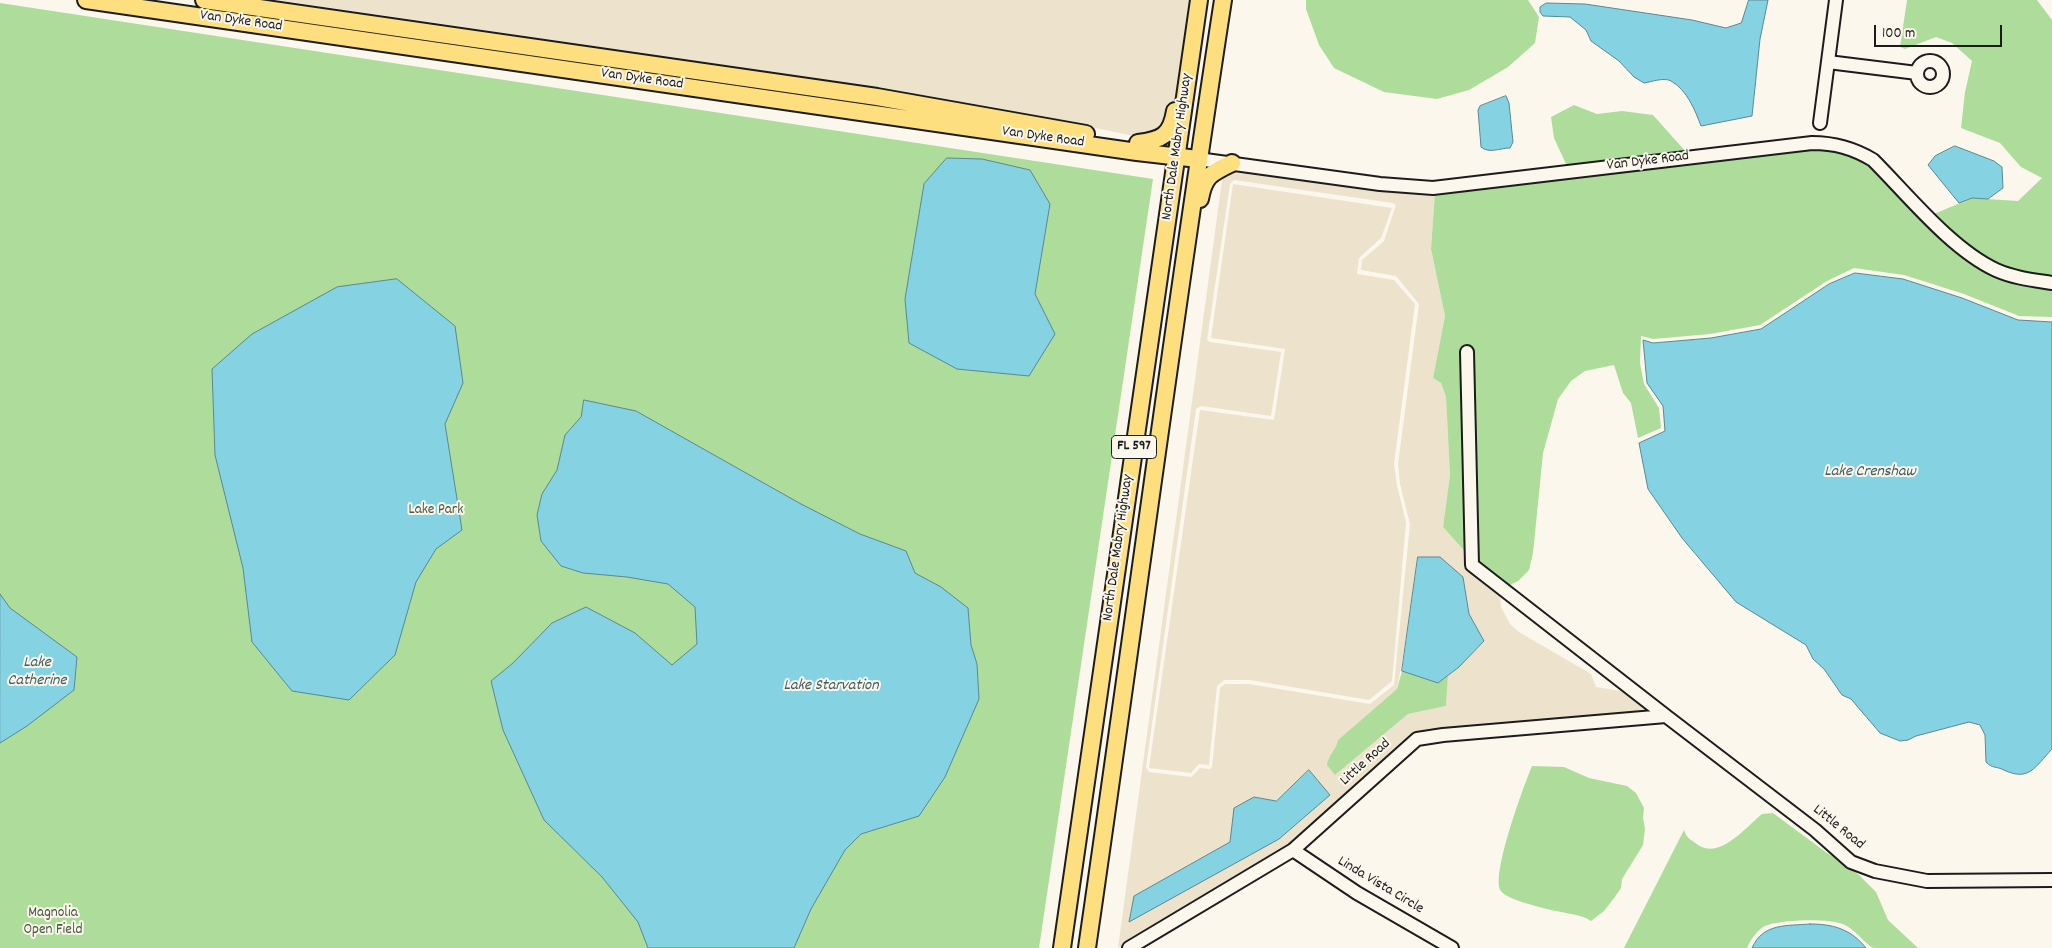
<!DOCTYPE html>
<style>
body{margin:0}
#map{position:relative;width:2052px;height:948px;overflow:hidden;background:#fbf7ec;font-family:Dekko,sans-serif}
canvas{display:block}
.scale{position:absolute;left:1874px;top:25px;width:128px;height:22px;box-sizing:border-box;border:2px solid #1c1c1c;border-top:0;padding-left:6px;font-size:15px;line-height:18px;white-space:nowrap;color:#1c1c1c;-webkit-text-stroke:4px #fbf7ec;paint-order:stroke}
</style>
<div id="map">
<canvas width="2052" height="948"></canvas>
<div class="scale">100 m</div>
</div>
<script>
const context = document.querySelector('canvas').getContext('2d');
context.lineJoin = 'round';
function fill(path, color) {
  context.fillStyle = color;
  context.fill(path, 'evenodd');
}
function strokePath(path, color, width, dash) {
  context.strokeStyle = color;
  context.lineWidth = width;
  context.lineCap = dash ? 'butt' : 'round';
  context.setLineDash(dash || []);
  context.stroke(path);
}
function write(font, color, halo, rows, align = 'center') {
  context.font = font + ' Dekko,sans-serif';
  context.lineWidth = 4;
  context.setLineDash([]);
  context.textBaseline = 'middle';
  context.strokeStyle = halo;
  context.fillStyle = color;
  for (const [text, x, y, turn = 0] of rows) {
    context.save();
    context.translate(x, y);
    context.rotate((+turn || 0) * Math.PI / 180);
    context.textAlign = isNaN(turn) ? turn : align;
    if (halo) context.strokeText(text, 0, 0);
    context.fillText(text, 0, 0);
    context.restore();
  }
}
const built = new Path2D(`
 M 277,0 L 1189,0 L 1173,112 L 1164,128 L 1144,138 L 1032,115 L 505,33 Z
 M 1232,169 L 1435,192 L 1431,249 L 1445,316 L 1433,378 L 1441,383 L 1446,397 L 1450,475 L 1443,527 L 1500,592 L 1501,607 L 1510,624 L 1519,632 L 1591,674 L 1596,687 L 1621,691 L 1630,695 L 1636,699 L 1646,713 L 1596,717 L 1591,716 L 1562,720 L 1417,734 L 1293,844 L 1135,939 L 1118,948 L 1223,173 ZM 1234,180 L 1393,203 L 1396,205 L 1384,241 L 1362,260 L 1361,270 L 1396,276 L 1419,304 L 1398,464 L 1400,484 L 1410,524 L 1394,685 L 1370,704 L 1249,684 L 1225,684 L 1220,688 L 1212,767 L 1210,769 L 1200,768 L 1191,777 L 1149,772 L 1146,767 L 1196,409 L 1201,406 L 1271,416 L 1281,352 L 1210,342 L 1207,340 L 1230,184 ZM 1418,557 L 1440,558 L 1463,577 L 1469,614 L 1484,642 L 1448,676 L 1446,706 L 1408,714 L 1335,775 L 1328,759 L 1337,749 L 1338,740 L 1397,689 L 1411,612 ZM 1309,770 L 1330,795 L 1279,839 L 1134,896 L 1230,842 L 1254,797 L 1275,801 Z
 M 1233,184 L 1392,208 L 1381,238 L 1359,258 L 1357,274 L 1394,280 L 1415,304 L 1394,464 L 1397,485 L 1406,523 L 1392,681 L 1369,700 L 1250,680 L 1224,680 L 1217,686 L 1209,765 L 1199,764 L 1191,773 L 1149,768 L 1200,410 L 1274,420 L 1285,349 L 1211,338 Z`);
const green = new Path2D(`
 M 1306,0 L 1528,0 L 1539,17 L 1535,43 L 1508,67 L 1469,90 L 1437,99 L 1384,92 L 1334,68 L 1319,45 L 1306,9 Z
 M 1907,0 L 2037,0 L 2052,20 L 2052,278 C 2020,273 1991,265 1964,245 C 1953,237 1944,224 1934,214 L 1972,198 L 2018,201 L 2042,178 L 2021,167 L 2000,143 L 1961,128 L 1965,92 L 1972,61 L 1952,43 L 1936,37 L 1905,49 L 1900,47 Z
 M 0,3 L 1153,179 L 1039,948 L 0,948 Z
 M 1574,105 L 1597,114 L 1622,111 L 1653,115 L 1687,153 L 1569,167 L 1566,164 L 1554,138 L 1551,117 Z
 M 1812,148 L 1837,149 L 1870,164 L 1958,252 L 2052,288 L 2052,317 L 2019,316 L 1964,294 L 1904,275 L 1854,268 L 1827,281 L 1760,325 L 1710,334 L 1653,339 L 1641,336 L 1640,363 L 1644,384 L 1659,408 L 1661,428 L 1638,438 L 1631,403 L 1623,393 L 1614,365 L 1585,371 L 1571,381 L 1558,399 L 1543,453 L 1533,553 L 1529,570 L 1518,581 L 1508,586 L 1477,562 L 1471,347 L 1462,348 L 1468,555 L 1443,527 L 1450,475 L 1446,397 L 1441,383 L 1433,378 L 1445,316 L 1431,249 L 1435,192 Z
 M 1402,671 L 1438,683 L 1448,676 L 1446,706 L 1408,714 L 1335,775 L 1327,765 C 1328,755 1336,751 1338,740 L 1397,689 Z
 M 1532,766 L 1564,767 L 1589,778 L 1627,786 L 1636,793 L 1644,808 L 1643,818 L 1645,829 L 1643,845 L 1622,879 L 1621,888 L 1614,898 L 1604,911 L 1591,921 C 1585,915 1558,912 1547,909 C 1536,906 1508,900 1501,891 C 1490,877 1524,785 1532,766 Z
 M 1773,813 L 1827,853 L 1844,863 L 1860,876 L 1876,892 L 1888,920 L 1918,948 L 1873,948 C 1862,941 1855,929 1843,924 C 1829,918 1776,919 1763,927 C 1755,933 1751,939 1747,948 L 1624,948 L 1684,830 C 1686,836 1689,839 1694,842 C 1717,863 1744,829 1762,814 Z`);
const water = new Path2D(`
 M 1749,0 L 1768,0 L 1760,39 L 1752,116 L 1701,126 C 1695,110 1687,90 1671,81 C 1664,77 1651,82 1644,83 L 1634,77 L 1619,61 L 1591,41 L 1586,30 L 1570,17 L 1543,16 L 1540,12 L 1540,7 L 1546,3 L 1585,4 L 1692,20 L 1726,28 L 1741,23 Z
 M 1506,96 L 1509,103 L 1513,142 L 1510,148 C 1500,148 1489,154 1481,147 L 1478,110 L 1480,106 Z
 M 1955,146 L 1994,161 L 2002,167 L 2003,188 L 1988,199 L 1972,198 L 1959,203 L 1928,165 L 1935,156 Z
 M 947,158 L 982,159 L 1030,170 L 1050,204 L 1035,294 L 1055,334 L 1029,376 L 957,369 L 909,343 L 905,299 L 924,184 Z
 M 1855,273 L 1903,279 L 1962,298 L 2018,320 L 2052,322 L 2052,749 C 2035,767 2029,782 2004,770 C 1996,766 1993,769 1986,762 L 1985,735 L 1980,725 L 1969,722 L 1916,736 L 1908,740 L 1900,741 L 1880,733 L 1851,699 L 1842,695 L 1824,669 L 1813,659 L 1806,645 L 1736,602 L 1682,538 L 1648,489 L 1639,443 L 1665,431 L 1663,406 L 1647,383 L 1643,340 L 1653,343 L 1711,338 L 1761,329 L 1829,284 Z
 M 397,279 L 455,326 L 463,383 L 445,424 L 462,530 L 436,549 L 416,582 L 395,655 L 349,700 L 292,691 L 252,642 L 243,568 L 215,455 L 212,369 L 252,334 L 337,287 Z
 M 584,400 L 636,411 L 801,504 L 860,534 L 906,551 L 915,573 L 941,587 L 968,608 L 971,645 L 977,664 L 979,699 L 945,777 L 919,816 L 861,834 L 845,850 L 811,909 L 794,948 L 648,948 L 638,922 L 602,877 L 544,820 L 503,730 L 491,681 L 513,663 L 552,623 L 586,607 L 635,633 L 672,665 L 697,644 L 695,607 L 668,584 L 627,577 L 583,573 L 561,566 L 541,541 L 537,515 L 542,494 L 557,470 L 565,435 L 581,417 Z
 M 1418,557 L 1440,557 L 1463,577 L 1469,614 L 1484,641 L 1459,667 L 1438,683 L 1402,671 Z
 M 0,594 L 10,608 L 77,657 L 74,690 L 27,726 L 0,743 Z
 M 1309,770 L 1330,795 L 1279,839 L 1129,922 L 1134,896 L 1230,842 L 1234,808 L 1254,797 L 1276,801 Z
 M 1810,924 C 1833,924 1851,929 1866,948 L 1752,948 C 1763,923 1786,926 1810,924 Z`);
const minor = new Path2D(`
 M1917 74a13 13 0 1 1 26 0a13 13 0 1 1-26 0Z
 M 1828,62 L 1917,73
 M 1820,123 L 1836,0
 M 1198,159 L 1380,184 L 1433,188 L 1812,143 C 1835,143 1853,148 1873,160 C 1908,195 1951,249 1996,270 C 2014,278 2033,280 2052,283
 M 1467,352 L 1472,565 L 1666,716
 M 1293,850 L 1357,893 L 1452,948
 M 1129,948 L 1293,850 L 1417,739 L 1443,735 L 1666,716 L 1815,830 L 1851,862 L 1875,871 L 1927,881 L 2052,880`);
const major = new Path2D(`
 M 86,0 L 1137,152 L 1198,159
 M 204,0 L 877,97 L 1086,134
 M 1138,143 C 1161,140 1171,136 1175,111
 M 1200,199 C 1204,176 1211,173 1232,163
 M 1062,948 L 1199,0
 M 1087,948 C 1133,632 1174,316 1223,0`);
const shields = [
 [1134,447,45]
];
const shieldNames = [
 ["FL 597",1134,447]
];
const streetNames = [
 ["Van Dyke Road",241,22,8],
 ["Van Dyke Road",642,80,8],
 ["Van Dyke Road",1043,138,8],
 ["North Dale Mabry Highway",1178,147,-82],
 ["Van Dyke Road",1648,162,-7],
 ["North Dale Mabry Highway",1119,548,-82],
 ["Little Road",1366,763,-42],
 ["Little Road",1838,828,39],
 ["Linda Vista Circle",1380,886,31]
];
const parkNames = [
 ["Lake Park",436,511],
 ["Magnolia",53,914],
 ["Open Field",53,931]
];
const waterNames = [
 ["Lake Crenshaw",1870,473],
 ["Lake",37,664],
 ["Catherine",37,682],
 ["Lake Starvation",831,687]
];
fill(built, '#ede2cc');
fill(green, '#aedc9b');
fill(water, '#84d2e2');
strokePath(water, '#5a8993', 1);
strokePath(minor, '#1c1c1c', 16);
strokePath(major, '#1c1c1c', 20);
strokePath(minor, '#fbf7ec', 12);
strokePath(major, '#fddf80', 16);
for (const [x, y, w] of shields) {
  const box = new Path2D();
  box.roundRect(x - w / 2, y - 11.5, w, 23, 4);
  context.fillStyle = '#fbf7ec';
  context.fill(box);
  strokePath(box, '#1c1c1c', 1);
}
write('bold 14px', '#1c1c1c', null, shieldNames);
write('15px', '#1c1c1c', '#fbf7ec', streetNames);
write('15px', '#485642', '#fbf7ec', parkNames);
write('italic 16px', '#405c61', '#fbf7ec', waterNames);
</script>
